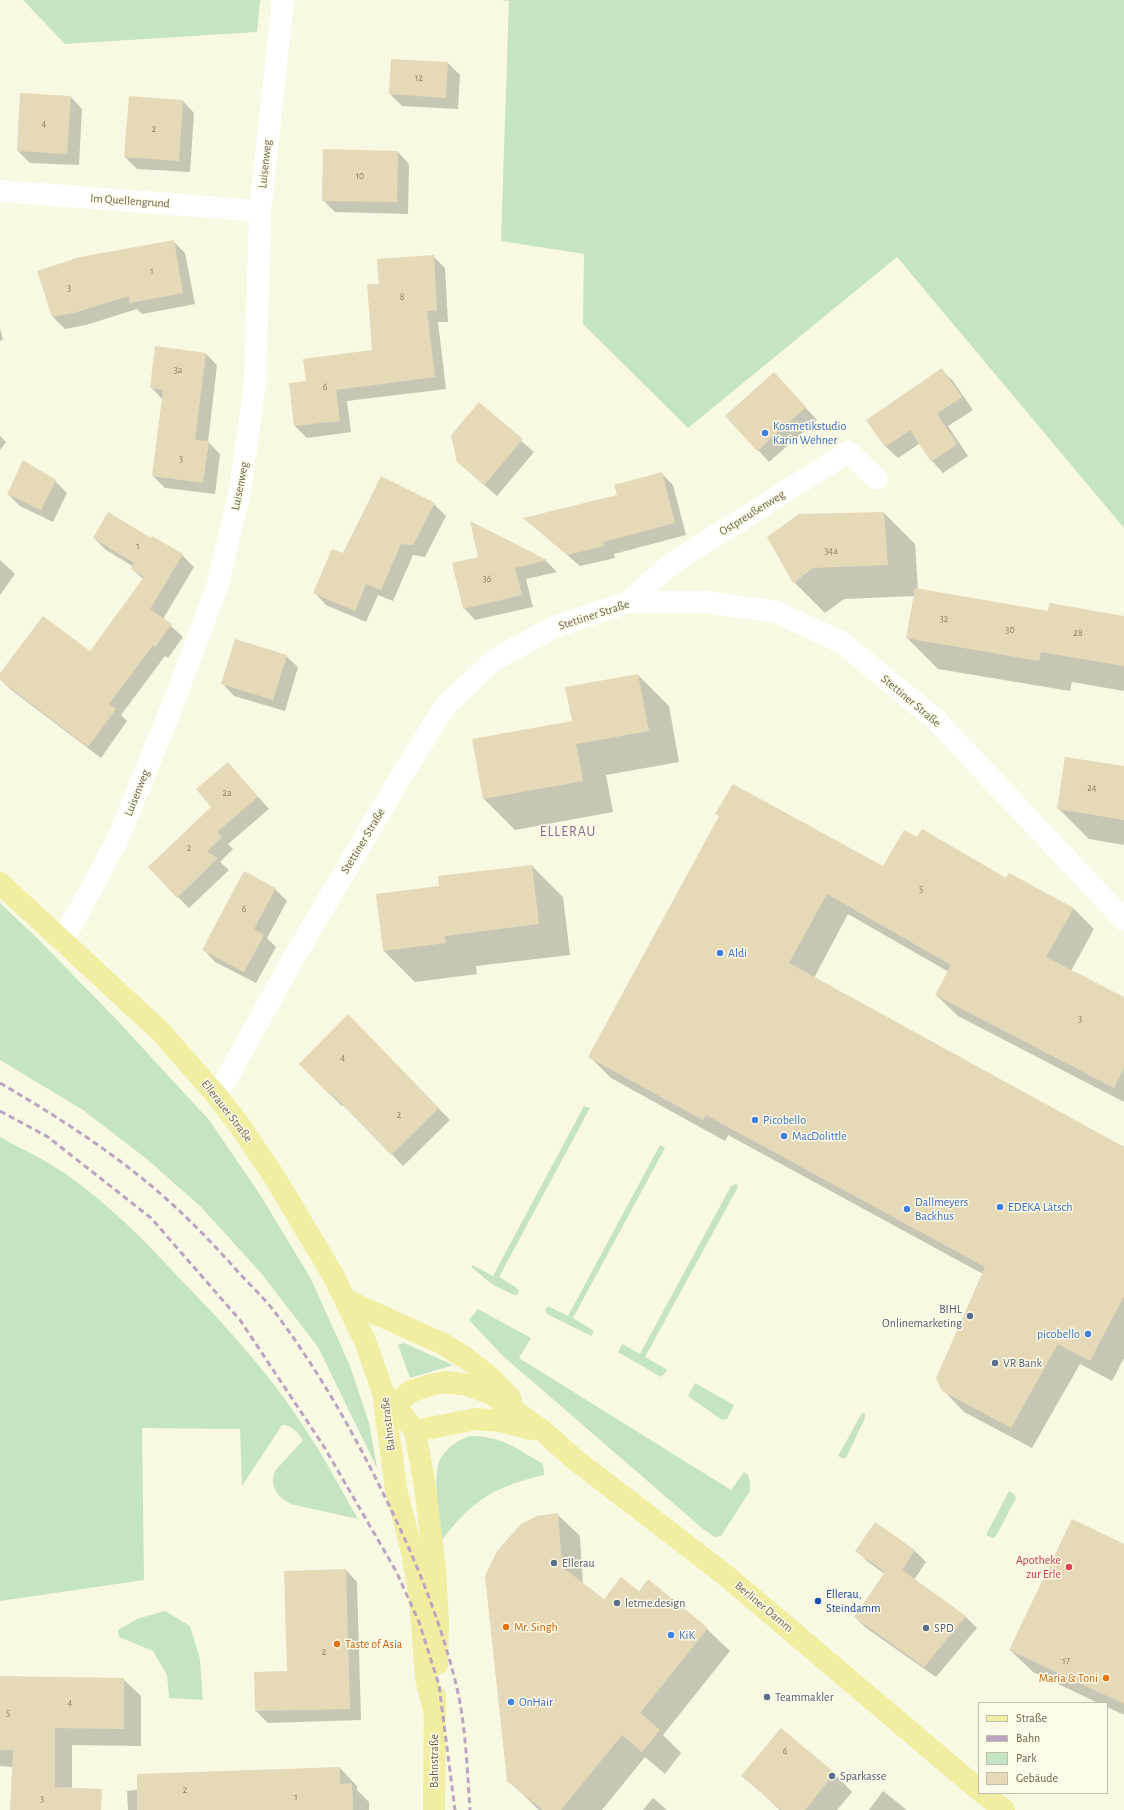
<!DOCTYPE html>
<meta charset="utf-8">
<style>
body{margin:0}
#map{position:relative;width:1124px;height:1810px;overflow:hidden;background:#f9f8e2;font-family:"Alegreya Sans",sans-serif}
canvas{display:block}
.legend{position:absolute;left:978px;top:1702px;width:130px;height:92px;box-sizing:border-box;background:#fdfbe8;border:1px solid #c3beaa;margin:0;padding:5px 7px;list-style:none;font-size:12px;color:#6d634c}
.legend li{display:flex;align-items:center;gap:8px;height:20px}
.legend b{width:20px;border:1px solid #c3beaa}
</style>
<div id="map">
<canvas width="1124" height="1810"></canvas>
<ul class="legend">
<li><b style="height:5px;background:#f1eda1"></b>Straße</li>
<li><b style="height:5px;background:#bca3c0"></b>Bahn</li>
<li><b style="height:11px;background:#c5e4c3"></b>Park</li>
<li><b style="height:11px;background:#e6d9b8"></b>Gebäude</li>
</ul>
</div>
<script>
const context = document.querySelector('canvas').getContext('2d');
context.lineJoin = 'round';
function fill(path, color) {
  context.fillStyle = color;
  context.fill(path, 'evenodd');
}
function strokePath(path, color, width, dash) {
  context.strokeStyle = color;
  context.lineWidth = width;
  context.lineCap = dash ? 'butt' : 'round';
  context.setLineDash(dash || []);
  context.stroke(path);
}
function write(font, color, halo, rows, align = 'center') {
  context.font = font + ' "Alegreya Sans",sans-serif';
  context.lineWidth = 3;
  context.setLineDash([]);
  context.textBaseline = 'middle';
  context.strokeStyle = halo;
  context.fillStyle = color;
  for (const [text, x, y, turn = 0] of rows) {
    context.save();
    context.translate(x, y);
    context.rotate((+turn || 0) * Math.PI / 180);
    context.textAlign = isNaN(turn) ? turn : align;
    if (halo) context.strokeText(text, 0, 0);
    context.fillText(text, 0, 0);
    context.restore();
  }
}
const green = new Path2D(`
 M 23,0 L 260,0 L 257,32 L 65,44 Z
 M 501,0 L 1124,0 L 1124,528 L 897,257 L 688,428 L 583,324 L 584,254 L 501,241 L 509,1 Z
 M 0,903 L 37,938 L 116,1019 L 209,1120 L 259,1193 L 311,1279 L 350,1366 L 369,1423 L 377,1468 L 318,1347 L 261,1273 L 201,1207 L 148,1160 L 83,1110 L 0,1060 Z
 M 584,1106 L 590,1108 L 499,1277 L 517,1288 L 519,1292 L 517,1295 L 514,1295 L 493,1285 L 471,1267 L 473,1265 L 493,1276 Z
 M 0,1137 C 22,1149 45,1160 66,1174 C 110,1205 147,1243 183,1282 C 230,1330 276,1381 311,1438 C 328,1464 342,1492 358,1519 L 291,1504 C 278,1498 269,1486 275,1471 L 303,1440 C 298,1433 292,1425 282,1425 L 242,1486 L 240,1429 L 142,1428 L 144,1580 L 0,1601 Z
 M 660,1145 L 665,1148 L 573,1318 L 594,1331 L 591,1336 L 547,1314 L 545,1310 L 548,1306 L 568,1316 Z
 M 736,1184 L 738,1187 L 645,1357 L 666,1369 L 667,1371 L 661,1377 L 618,1352 L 622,1344 L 640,1354 L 731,1186 Z
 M 478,1309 L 531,1338 L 519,1358 L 731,1490 L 744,1472 L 748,1474 L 750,1483 L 750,1491 L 721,1536 L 715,1537 L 703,1529 L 503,1356 L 469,1320 Z
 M 404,1343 L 453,1365 L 410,1378 L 398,1345 Z
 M 695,1383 L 734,1405 L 727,1419 L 722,1420 L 688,1396 Z
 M 862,1413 L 865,1414 L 865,1418 L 846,1458 L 842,1458 L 838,1456 Z
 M 469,1436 C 502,1436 516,1448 543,1464 L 544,1475 C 496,1486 472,1500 442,1540 C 439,1521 433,1479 439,1462 C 444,1449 457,1441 469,1436 Z
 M 1009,1491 L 1014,1494 L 1016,1498 L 996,1536 L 993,1538 L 986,1535 Z
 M 165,1611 L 190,1626 L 200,1659 L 203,1700 L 169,1698 L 167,1675 L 153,1651 L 119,1637 L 118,1630 L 137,1619 Z`);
const shadow = new Path2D(`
 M 448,63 L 460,75 L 458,109 L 402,106 L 390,94 Z
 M 71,97 L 82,109 L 79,165 L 30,163 L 18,151 Z
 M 183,101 L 194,113 L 190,172 L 137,169 L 125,157 Z
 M 398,152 L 409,164 L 408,214 L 335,212 L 323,200 Z
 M 173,241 L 185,253 L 195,304 L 142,314 L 137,309 L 86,325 L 65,329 L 53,317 L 39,271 Z
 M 433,256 L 445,268 L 448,322 L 438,322 L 446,389 L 347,401 L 351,432 L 307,438 L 295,426 L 290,384 L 307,382 L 373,351 L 380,285 Z
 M 0,328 L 3,340 L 0,341 Z
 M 206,354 L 217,365 L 208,442 L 220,454 L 215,494 L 165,488 L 153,476 L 163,400 L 151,387 Z
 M 942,370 L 953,381 L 973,410 L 948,426 L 968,456 L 943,473 L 932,461 L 919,444 L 898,458 L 886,447 L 868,420 Z
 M 774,373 L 817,420 L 769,462 L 727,416 Z
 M 479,404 L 534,452 L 497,496 L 458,462 Z
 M 0,436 L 6,442 L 0,450 Z
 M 661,473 L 673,485 L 686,535 L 614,554 L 615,558 L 580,566 L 525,519 L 618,496 Z
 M 382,478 L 434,504 L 446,516 L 425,557 L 413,555 L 393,601 L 378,595 L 366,622 L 326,605 L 315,593 L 343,554 Z
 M 55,481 L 67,493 L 53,522 L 20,506 L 8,494 Z
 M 884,513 L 915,544 L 918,590 L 1048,612 L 1124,617 L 1124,691 L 1072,682 L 1070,691 L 938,669 L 907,638 L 914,596 L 844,599 L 825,613 L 794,582 Z
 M 472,523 L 546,561 L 557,572 L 526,579 L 533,607 L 475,620 L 464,608 L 479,558 Z
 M 153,537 L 182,555 L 194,567 L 163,619 L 183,637 L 168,658 L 165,656 L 121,715 L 127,721 L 101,758 L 10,689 L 0,679 L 0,675 L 91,653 L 144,580 L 132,569 L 134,567 L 106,550 L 94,538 L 151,539 Z
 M 0,560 L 15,574 L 0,595 Z
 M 286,656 L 298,667 L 285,711 L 234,696 L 223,684 Z
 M 638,675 L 669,706 L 679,762 L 606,775 L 613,812 L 515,830 L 484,799 L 573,722 Z
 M 228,763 L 269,809 L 228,844 L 233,849 L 220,862 L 229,870 L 189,908 L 178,897 Z
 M 1124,767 L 1124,845 L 1089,839 L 1058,808 Z
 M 717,814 L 884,868 L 1007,879 L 1073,908 L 1094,929 L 1071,971 L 1124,998 L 1124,1102 L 958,1016 L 936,995 L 949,972 L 848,914 L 814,978 L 1124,1148 L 1124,1358 L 1112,1381 L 1080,1364 L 1032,1448 L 964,1412 L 943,1390 L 983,1274 L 728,1135 L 725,1141 L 611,1078 L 590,1057 L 720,817 Z
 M 532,866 L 563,897 L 570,955 L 476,966 L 477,974 L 415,982 L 384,951 L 441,887 Z
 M 275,889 L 287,901 L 267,938 L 276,947 L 256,983 L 215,962 L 204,950 Z
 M 348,1016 L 450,1120 L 403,1166 L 344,1104 L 342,1106 L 300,1064 Z
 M 557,1514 L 580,1536 L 583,1585 L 604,1600 L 639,1592 L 648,1581 L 707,1629 L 730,1651 L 663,1735 L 681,1753 L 665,1774 L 645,1757 L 602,1810 L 539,1810 L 508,1780 Z
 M 875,1524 L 915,1551 L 926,1562 L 914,1580 L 966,1617 L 977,1628 L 936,1677 L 866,1628 L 855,1617 L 885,1574 L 868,1562 L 857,1551 Z
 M 1124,1545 L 1124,1715 L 1107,1707 L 1107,1703 L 1098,1703 L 1033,1672 L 1010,1650 Z
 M 346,1570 L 357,1582 L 361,1720 L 268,1723 L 256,1711 L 288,1672 Z
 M 0,1678 L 123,1679 L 141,1696 L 141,1746 L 72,1745 L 72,1789 L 91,1810 L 11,1810 L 13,1767 L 0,1766 Z
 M 781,1729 L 835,1774 L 852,1792 L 837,1810 L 780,1810 L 743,1776 Z
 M 340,1768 L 357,1786 L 357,1790 L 369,1802 L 369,1810 L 128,1810 L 127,1791 Z
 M 883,1791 L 907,1810 L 869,1810 Z
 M 653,1798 L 667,1810 L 643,1810 Z`);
const building = new Path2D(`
 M 391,59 L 448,62 L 446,98 L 389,94 Z
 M 20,93 L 71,96 L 67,154 L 17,151 Z
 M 129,96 L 183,100 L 179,161 L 124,157 Z
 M 323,149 L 398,151 L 397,202 L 322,201 Z
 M 174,240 L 183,293 L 130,303 L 129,296 L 74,313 L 52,317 L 37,271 L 80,257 Z
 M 434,255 L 437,310 L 427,311 L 435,377 L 336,390 L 340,421 L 294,426 L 289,383 L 306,381 L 303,359 L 372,350 L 367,284 L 379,284 L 377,259 Z
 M 155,346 L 206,353 L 195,440 L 209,441 L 203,483 L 152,476 L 163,390 L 150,388 Z
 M 942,368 L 962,397 L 937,414 L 957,444 L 931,462 L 910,430 L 885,447 L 866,420 Z
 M 774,372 L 806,407 L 757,451 L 725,416 Z
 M 479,402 L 523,439 L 484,485 L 457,462 L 451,435 Z
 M 23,460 L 56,480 L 41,510 L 7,494 Z
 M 662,472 L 675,523 L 603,542 L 604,546 L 567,555 L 523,518 L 617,495 L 614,485 Z
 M 381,476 L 435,503 L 413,545 L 401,544 L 381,590 L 366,584 L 355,611 L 313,593 L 332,549 L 343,553 Z
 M 108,512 L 151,538 L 152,536 L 183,554 L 150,609 L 172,624 L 155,647 L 153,645 L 109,704 L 116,709 L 88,747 L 0,680 L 0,673 L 43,616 L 90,651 L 144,577 L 131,569 L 134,563 L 93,538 Z
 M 884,512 L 888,565 L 813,568 L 793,583 L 767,537 L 799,514 Z
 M 470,521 L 547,560 L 515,568 L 522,595 L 463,609 L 452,563 L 478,557 Z
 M 915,588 L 1048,611 L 1049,603 L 1124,616 L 1124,666 L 1041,652 L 1039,661 L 906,638 Z
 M 235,639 L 287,655 L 273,700 L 221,684 Z
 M 638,674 L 649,731 L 576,744 L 583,781 L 483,799 L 472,739 L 572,721 L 565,687 Z
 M 1065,757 L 1124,766 L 1124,820 L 1057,809 Z
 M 228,762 L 258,797 L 217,832 L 222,837 L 207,852 L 218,858 L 177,898 L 148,867 L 211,807 L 196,789 Z
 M 733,784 L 883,866 L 904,830 L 917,837 L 922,829 L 1006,878 L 1009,873 L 1074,908 L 1046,957 L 1124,997 L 1124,1068 L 1114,1088 L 935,995 L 951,965 L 827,894 L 789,963 L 1124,1147 L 1124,1296 L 1090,1361 L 1058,1344 L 1011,1428 L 942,1391 L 936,1378 L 985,1267 L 706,1115 L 703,1120 L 588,1057 L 719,816 L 715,814 Z
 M 532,865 L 539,924 L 445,936 L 446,943 L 383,951 L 376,894 L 439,886 L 438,876 Z
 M 244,871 L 276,888 L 254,929 L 264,935 L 244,972 L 202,950 Z
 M 348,1014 L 439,1108 L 391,1155 L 331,1093 L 330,1095 L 299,1064 Z
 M 558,1513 L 562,1567 L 604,1599 L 621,1577 L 639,1591 L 648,1579 L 708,1628 L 640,1713 L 660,1730 L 642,1752 L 622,1735 L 561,1810 L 543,1810 L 507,1781 L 485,1576 L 497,1551 L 521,1524 L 537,1516 Z
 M 1072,1519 L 1124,1544 L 1124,1704 L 1009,1650 Z
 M 875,1522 L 915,1550 L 902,1570 L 966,1616 L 924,1667 L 854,1617 L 885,1572 L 855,1551 Z
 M 346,1569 L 350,1709 L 255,1711 L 254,1672 L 287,1671 L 284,1571 Z
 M 0,1676 L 124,1678 L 124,1729 L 55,1728 L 55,1787 L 102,1789 L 101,1810 L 10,1810 L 13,1750 L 0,1750 Z
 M 781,1728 L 835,1773 L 805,1810 L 782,1810 L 741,1776 Z
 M 340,1767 L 340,1784 L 352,1783 L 353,1810 L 137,1810 L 137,1774 Z`);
const minor = new Path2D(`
 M 0,191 L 260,211
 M 628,602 L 671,564 L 848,452 L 877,479
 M 63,940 L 117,841 L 173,704 L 218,584 L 240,490 L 255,384 L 260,211 L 283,0
 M 217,1096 L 292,961 L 400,778 L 446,705 L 494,660 L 554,627 L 628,602 L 707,602 L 776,612 L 841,642 L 935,719 L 1124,920`);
const major = new Path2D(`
 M 0,883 L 161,1032 L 217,1096 L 238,1123 L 275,1178 L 333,1275 L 365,1341 L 383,1392 L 396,1489 L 412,1552 L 420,1596 L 426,1678 L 434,1711
 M 346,1300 L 443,1344 L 466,1358 L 490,1377 L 511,1399
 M 388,1397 L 415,1431 L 425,1487 L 435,1569 L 438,1622 L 437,1664
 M 388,1426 L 395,1406 L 409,1392 L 430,1385 L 446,1382 L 467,1385 L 490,1393 L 544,1432 L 573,1458 L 724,1574 L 979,1790
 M 415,1431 L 476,1419 L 501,1421 L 531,1429
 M 983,1793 L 1004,1810
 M 434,1810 L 435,1696`);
const rail = new Path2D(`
 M 0,1083 C 60,1118 119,1156 171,1203 C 195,1225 218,1249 240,1274 C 251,1286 264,1298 274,1311 C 313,1363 346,1419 375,1477 C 409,1544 438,1611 456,1684 C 466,1725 467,1768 470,1810
 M 0,1111 L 48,1137 L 151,1218 L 240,1320 L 323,1445 L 396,1571 L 419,1622 L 439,1685 L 455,1810`);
const markers = [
 [765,433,4,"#3f7fe0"],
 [720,953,4,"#3f7fe0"],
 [755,1120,4,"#3f7fe0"],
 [784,1136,4,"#3f7fe0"],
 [1000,1207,4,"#3f7fe0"],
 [907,1209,4,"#3f7fe0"],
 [970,1316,4,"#5c6f8a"],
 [1088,1334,4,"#3f7fe0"],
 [995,1363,4,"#5c6f8a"],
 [554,1563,4,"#5c6f8a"],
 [1069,1567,4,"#e0444e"],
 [818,1601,4,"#1a4fb4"],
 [617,1603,4,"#5c6f8a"],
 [506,1627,4,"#e8710a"],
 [926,1628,4,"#5c6f8a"],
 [671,1635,4,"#3f7fe0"],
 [337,1644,4,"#e8710a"],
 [1106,1678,4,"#e8710a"],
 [767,1697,4,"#5c6f8a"],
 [511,1702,4,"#3f7fe0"],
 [832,1776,4,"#5c6f8a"]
];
const numberNames = [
 ["12",419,78],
 ["4",44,124],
 ["2",154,129],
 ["10",360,176],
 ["1",152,271],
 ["3",69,288],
 ["8",402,297],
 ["3a",178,370],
 ["6",325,387],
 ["3",181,459],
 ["1",138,546],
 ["34a",831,551],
 ["36",487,579],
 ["32",944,619],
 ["30",1010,630],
 ["28",1078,633],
 ["24",1092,788],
 ["2a",227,793],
 ["2",189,848],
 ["5",921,889],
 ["6",244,909],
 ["3",1080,1019],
 ["4",343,1058],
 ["2",399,1115],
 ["2",324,1652],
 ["17",1066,1661],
 ["4",70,1703],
 ["5",8,1713],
 ["6",785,1751],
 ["2",185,1790],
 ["1",296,1797],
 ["3",42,1799]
];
const streetNames = [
 ["Luisenweg",265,164,-84],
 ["Im Quellengrund",130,201,4],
 ["Luisenweg",240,486,-79],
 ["Ostpreußenweg",752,513,-32],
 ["Stettiner Straße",594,615,-18],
 ["Stettiner Straße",911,701,40],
 ["Luisenweg",137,793,-68],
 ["Stettiner Straße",363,841,-59],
 ["Ellerauer Straße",227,1111,52],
 ["Bahnstraße",388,1424,-97],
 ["Berliner Damm",764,1607,40],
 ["Bahnstraße",434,1761,-90]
];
const shopNames = [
 ["Kosmetikstudio",773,426],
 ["Karin Wehner",773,440],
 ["Aldi",728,953],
 ["Picobello",763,1120],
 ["MacDolittle",792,1136],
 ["Dallmeyers",915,1202],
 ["Backhus",915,1216],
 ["EDEKA Lätsch",1008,1207],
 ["picobello",1080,1334,"right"],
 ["KiK",679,1635],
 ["OnHair",519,1702]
];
const serviceNames = [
 ["BIHL",962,1309,"right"],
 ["Onlinemarketing",962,1323,"right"],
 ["VR Bank",1003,1363],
 ["Ellerau",562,1563],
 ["letme.design",625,1603],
 ["SPD",934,1628],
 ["Teammakler",775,1697],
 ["Sparkasse",840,1776]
];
const healthNames = [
 ["Apotheke",1061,1560],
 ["zur Erle",1061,1574]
];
const transitNames = [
 ["Ellerau,",826,1594],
 ["Steindamm",826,1608]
];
const foodNames = [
 ["Mr. Singh",514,1627],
 ["Taste of Asia",345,1644],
 ["Maria & Toni",1098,1678,"right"]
];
const quarterNames = [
 ["ELLERAU",568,832]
];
fill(green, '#c5e4c3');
fill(shadow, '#0003');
fill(building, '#e6d9b8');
strokePath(minor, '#fff', 22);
strokePath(major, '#f1eda1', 22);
strokePath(rail, '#bca3c0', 3, [6, 4]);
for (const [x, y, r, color] of markers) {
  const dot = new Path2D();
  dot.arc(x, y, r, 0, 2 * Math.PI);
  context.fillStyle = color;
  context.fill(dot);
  strokePath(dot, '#fdfbe8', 1.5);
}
write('10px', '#8b8067', null, numberNames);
write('12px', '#6d634c', '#fdfbe8', streetNames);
write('12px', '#366cbe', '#fdfbe8', shopNames, 'left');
write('12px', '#4e5e75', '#fdfbe8', serviceNames, 'left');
write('12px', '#be3a42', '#fdfbe8', healthNames, 'right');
write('12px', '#164399', '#fdfbe8', transitNames, 'left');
write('12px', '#c56008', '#fdfbe8', foodNames, 'left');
context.letterSpacing = '1px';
write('14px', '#8a648a', '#fdfbe8', quarterNames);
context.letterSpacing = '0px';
</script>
